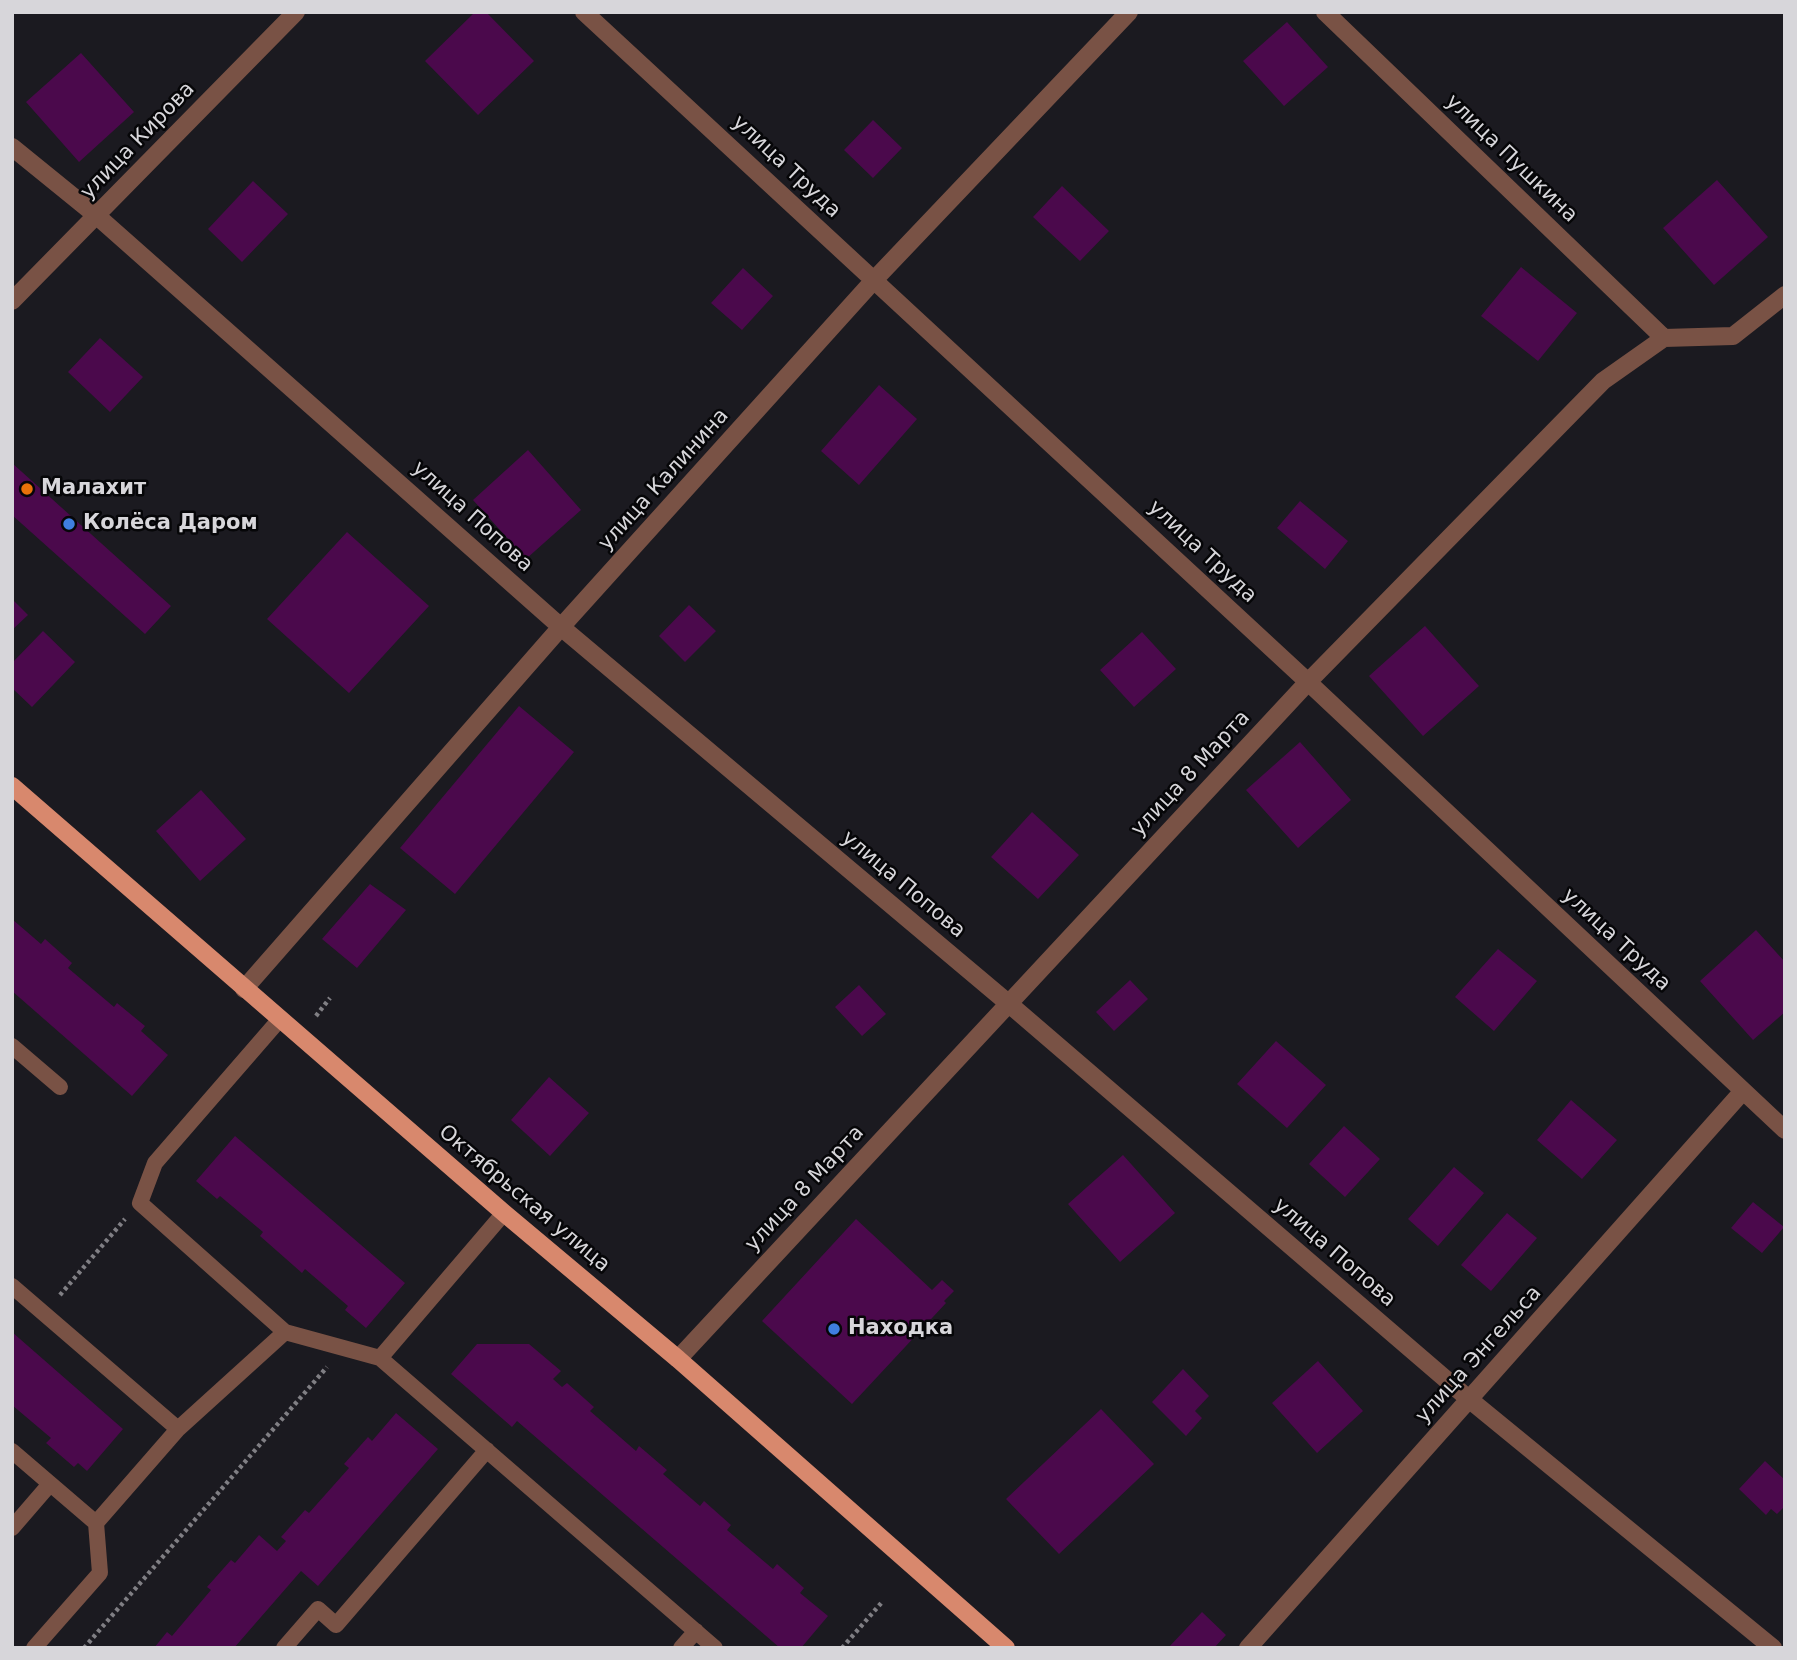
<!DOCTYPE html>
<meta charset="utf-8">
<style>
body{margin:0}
#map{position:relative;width:1797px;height:1660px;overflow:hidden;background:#1b1a20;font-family:"DejaVu Sans",sans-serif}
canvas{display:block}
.frame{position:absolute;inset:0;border:14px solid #d7d6da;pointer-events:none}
</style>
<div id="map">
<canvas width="1797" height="1660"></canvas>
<div class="frame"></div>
</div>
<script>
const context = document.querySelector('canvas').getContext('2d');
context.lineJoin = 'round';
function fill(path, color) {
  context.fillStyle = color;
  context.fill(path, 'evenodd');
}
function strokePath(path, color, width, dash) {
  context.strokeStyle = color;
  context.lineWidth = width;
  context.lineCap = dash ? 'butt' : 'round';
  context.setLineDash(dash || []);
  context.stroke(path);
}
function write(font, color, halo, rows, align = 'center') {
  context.font = font + ' "DejaVu Sans",sans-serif';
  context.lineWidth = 5;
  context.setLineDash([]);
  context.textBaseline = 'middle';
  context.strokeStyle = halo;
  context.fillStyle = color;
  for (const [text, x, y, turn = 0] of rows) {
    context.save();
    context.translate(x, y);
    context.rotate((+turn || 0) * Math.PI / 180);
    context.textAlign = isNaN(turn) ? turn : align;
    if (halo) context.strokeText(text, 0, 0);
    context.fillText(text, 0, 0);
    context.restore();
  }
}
const building = new Path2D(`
 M 475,12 L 486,12 L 534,61 L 478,115 L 425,61 Z
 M 1287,22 L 1328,67 L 1284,106 L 1243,61 Z
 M 81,53 L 134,112 L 79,162 L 26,102 Z
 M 873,120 L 902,148 L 873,178 L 844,150 Z
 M 1717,180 L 1768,237 L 1714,285 L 1663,228 Z
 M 253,181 L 288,214 L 242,262 L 208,229 Z
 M 1062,186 L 1109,231 L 1080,261 L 1033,217 Z
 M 1521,267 L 1577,313 L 1538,361 L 1481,316 Z
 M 743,268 L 773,296 L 742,330 L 711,303 Z
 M 100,338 L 143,377 L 110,412 L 68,372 Z
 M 879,385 L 917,419 L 859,485 L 821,451 Z
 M 528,450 L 581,510 L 526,559 L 473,500 Z
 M 12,463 L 171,606 L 145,634 L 12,515 Z
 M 1300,501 L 1348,541 L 1325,569 L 1277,528 Z
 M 347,532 L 429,606 L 349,693 L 267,619 Z
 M 12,599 L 28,615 L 12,630 Z
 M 689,605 L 716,631 L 685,662 L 659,636 Z
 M 1425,626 L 1479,686 L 1423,736 L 1369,676 Z
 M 43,631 L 75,662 L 32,707 L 12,688 L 12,663 Z
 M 1142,632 L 1176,669 L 1134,707 L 1100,670 Z
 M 519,706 L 574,752 L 455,894 L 400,848 Z
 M 1300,742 L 1351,800 L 1298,848 L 1246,790 Z
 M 201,790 L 246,839 L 200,881 L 156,831 Z
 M 1032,812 L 1079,855 L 1038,899 L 991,857 Z
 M 370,884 L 406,910 L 357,968 L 322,939 Z
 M 12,919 L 41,944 L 45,939 L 72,963 L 68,968 L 114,1007 L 117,1003 L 145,1026 L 141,1031 L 168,1055 L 132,1096 L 12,991 Z
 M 1756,930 L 1785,962 L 1785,1012 L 1753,1040 L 1700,981 Z
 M 1498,949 L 1537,981 L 1494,1031 L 1455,997 Z
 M 1130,980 L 1148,999 L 1114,1031 L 1096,1012 Z
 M 859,985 L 886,1014 L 862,1036 L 835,1007 Z
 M 1276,1041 L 1326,1085 L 1287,1128 L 1237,1084 Z
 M 549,1077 L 589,1113 L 550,1156 L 511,1120 Z
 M 1571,1100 L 1617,1140 L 1582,1179 L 1537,1140 Z
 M 1344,1126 L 1380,1159 L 1345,1197 L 1309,1164 Z
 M 235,1136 L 405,1283 L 366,1328 L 345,1310 L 348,1306 L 305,1269 L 302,1273 L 260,1236 L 263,1232 L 220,1196 L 217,1199 L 196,1181 Z
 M 1123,1155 L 1175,1213 L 1120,1262 L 1068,1204 Z
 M 1454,1167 L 1484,1193 L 1438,1246 L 1408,1219 Z
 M 1753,1202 L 1784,1227 L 1762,1253 L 1731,1228 Z
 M 1507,1213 L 1537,1238 L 1491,1291 L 1461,1265 Z
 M 856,1219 L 932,1290 L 942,1280 L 954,1291 L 944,1301 L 946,1303 L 852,1404 L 762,1321 Z
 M 12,1332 L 123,1429 L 87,1471 L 78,1463 L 74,1467 L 46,1443 L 51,1438 L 12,1405 Z
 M 477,1344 L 529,1344 L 561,1371 L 553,1379 L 562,1387 L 567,1383 L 594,1407 L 590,1411 L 636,1451 L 639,1446 L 667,1470 L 663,1474 L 700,1506 L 704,1501 L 731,1525 L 727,1530 L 773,1569 L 777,1564 L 804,1588 L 800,1593 L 828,1616 L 801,1648 L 780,1648 L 517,1421 L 512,1427 L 451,1374 Z
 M 1318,1361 L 1363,1411 L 1317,1453 L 1272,1403 Z
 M 1183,1369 L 1209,1396 L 1195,1411 L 1202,1418 L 1186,1436 L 1152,1402 Z
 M 1101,1409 L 1154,1464 L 1059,1554 L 1006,1499 Z
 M 396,1413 L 438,1449 L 318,1586 L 301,1571 L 234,1648 L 154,1648 L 167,1632 L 172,1636 L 211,1590 L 207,1587 L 231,1560 L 235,1563 L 259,1535 L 277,1551 L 286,1541 L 281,1537 L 305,1510 L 309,1513 L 349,1468 L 344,1464 L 368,1437 L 372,1441 Z
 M 1765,1461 L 1785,1480 L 1785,1506 L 1777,1514 L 1771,1509 L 1766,1515 L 1739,1489 Z
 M 1202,1612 L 1226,1635 L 1214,1648 L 1168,1648 Z`);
const path = new Path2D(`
 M 316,1016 L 330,998
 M 60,1295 L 125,1219
 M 84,1648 L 327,1367
 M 842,1648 L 883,1601`);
const service = new Path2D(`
 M 280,1019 L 155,1163 L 140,1203 L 285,1332 L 380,1358 L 715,1648
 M 12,1046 L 60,1087
 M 12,1286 L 178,1429
 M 380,1358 L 504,1213
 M 12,1451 L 96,1523 L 178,1429 L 285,1332
 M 12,1528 L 50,1484
 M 34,1648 L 100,1573 L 96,1523
 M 284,1648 L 318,1609 L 336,1625 L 487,1450
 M 681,1648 L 696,1631`);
const minor = new Path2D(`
 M 584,12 L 1308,682 L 1785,1130
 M 1325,12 L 1664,338
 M 12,147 L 97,216 L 561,627 L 1008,1003 L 1470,1400 L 1773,1648
 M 12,301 L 296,12
 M 244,989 L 561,627 L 875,279 L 1129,12
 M 678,1359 L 1308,682 L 1603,381 L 1664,338 L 1733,336 L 1785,295
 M 1248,1648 L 1743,1091`);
const primary = new Path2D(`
 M 12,786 L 504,1213 L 678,1359 L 1006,1648`);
const markers = [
 [27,489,7,"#e8710a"],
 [69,524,7,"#3f7fe0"],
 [834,1329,7,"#3f7fe0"]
];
const streetNames = [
 ["улица Кирова",138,141,-46],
 ["улица Пушкина",1511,159,44],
 ["улица Труда",786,167,43],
 ["улица Калинина",664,480,-48],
 ["улица Попова",472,517,42],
 ["улица Труда",1202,552,43],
 ["улица 8 Марта",1191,774,-47],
 ["улица Попова",903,885,40],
 ["улица Труда",1616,940,43],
 ["улица 8 Марта",805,1189,-47],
 ["Октябрьская улица",524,1199,40],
 ["улица Попова",1334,1253,41],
 ["улица Энгельса",1479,1355,-48]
];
const poiNames = [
 ["Малахит",41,489],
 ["Колёса Даром",83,524],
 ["Находка",848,1329]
];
fill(building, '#4b094c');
strokePath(path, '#807f84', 4.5, [3.5, 3.5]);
strokePath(service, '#795245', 16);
strokePath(minor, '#795245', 18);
strokePath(primary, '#d8886d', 18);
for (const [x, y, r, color] of markers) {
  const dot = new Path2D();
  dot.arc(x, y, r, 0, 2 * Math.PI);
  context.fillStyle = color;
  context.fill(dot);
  strokePath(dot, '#060608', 2.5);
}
write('21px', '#d7d6da', '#060608', streetNames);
write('bold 21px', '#d7d6da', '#060608', poiNames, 'left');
</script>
